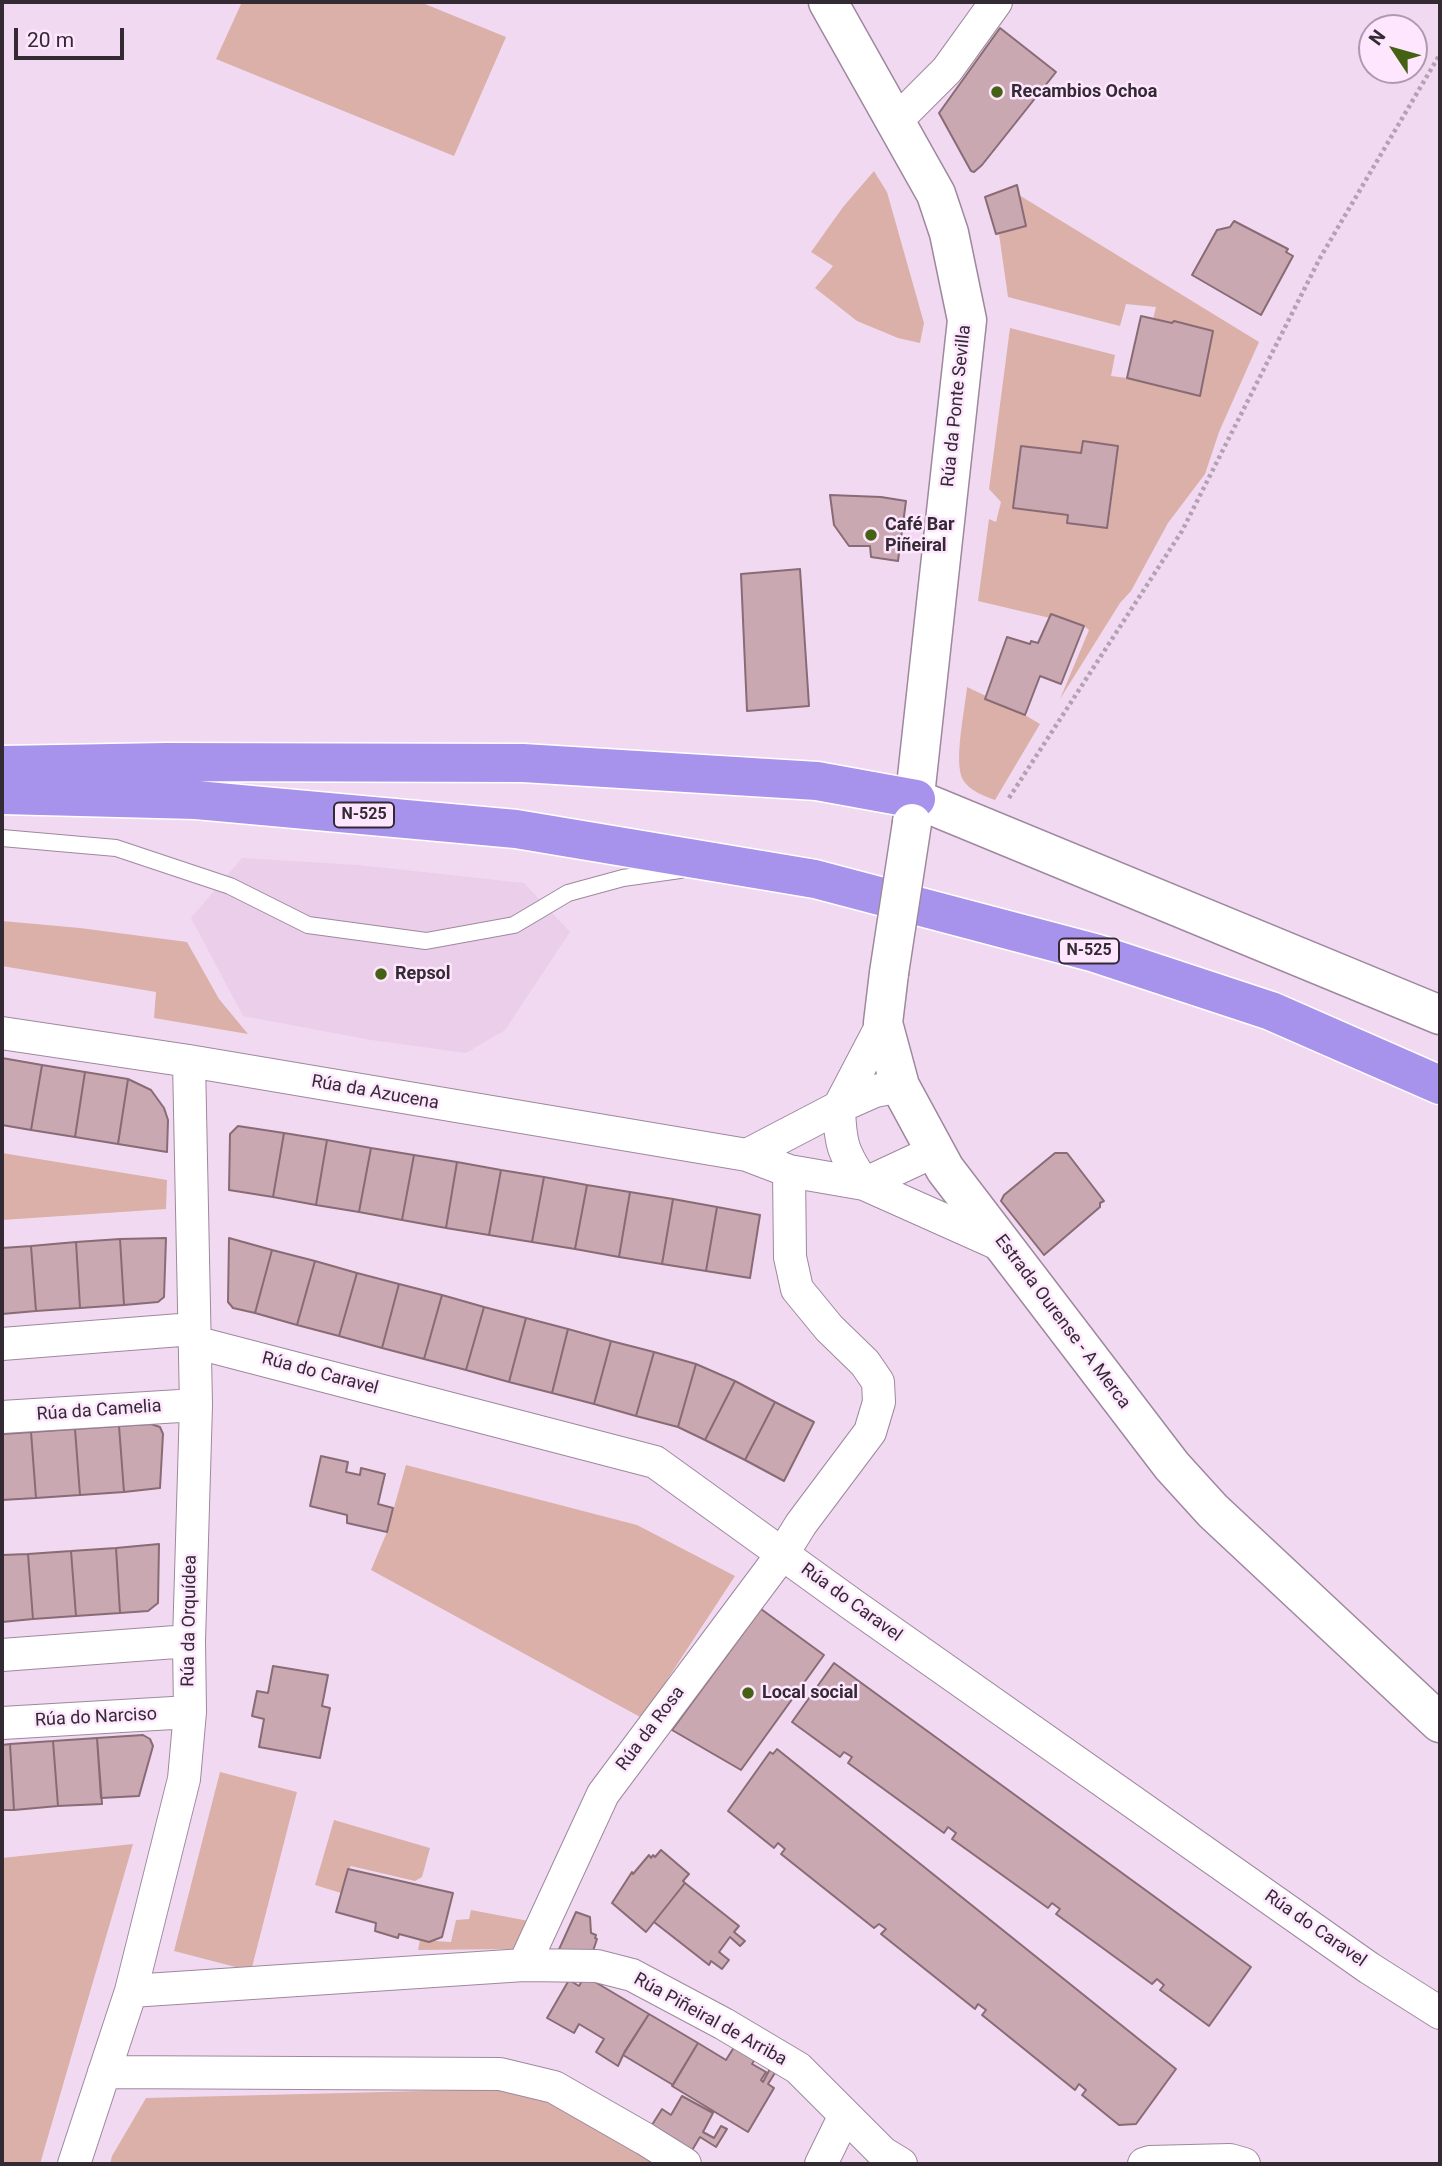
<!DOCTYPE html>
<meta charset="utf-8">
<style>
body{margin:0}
#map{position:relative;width:1442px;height:2166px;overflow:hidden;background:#f1daf1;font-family:Roboto,sans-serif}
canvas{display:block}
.frame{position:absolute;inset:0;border:4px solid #332a33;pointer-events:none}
.north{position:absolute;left:1358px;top:14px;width:70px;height:70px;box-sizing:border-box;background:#fee7fe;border:2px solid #ad9bad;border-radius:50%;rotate:306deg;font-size:19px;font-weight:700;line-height:28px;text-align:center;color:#332a33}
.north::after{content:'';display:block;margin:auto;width:24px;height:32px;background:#456113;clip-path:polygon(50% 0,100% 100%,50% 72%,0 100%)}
.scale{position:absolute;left:14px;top:28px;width:110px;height:32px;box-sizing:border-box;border:4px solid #332a33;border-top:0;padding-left:9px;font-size:21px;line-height:24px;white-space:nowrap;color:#332a33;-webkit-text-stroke:5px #fee7fe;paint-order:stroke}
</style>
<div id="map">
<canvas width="1442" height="2166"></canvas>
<div class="frame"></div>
<div class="north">N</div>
<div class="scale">20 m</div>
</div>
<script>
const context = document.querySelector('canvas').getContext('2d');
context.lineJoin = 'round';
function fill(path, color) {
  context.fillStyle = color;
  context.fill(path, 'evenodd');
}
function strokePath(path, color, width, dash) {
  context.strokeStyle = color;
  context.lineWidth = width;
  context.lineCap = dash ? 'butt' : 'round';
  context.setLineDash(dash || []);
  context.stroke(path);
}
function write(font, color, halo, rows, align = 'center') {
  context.font = font + ' Roboto,sans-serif';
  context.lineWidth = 5;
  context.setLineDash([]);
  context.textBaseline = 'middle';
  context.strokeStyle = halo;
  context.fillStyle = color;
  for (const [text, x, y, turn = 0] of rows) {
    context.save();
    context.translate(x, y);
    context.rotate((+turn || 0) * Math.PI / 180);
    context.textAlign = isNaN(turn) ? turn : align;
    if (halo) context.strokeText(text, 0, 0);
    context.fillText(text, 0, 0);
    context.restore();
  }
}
const built = new Path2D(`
 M 242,858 L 358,865 L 524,883 L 570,932 L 505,1030 L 466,1053 L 371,1040 L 243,1016 L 191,918 Z`);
const green = new Path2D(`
 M 242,2 L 420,2 L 506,37 L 454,156 L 216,59 Z
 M 874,171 L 887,192 L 924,323 L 920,343 L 898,338 L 857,321 L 815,288 L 833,266 L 811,252 L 843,207 Z
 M 1019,195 L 1259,342 L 1219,432 L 1205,474 L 1168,523 L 1131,591 L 1120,603 L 1060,699 L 1089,630 L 1084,626 L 978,601 L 989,519 L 996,522 L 1001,502 L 989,489 L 1010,328 L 1115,355 L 1111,376 L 1127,378 L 1199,396 L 1213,331 L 1174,321 L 1172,323 L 1153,319 L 1156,307 L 1126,304 L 1120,326 L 1008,297 L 999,234 L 1025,226 Z
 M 967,687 L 986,696 L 986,699 L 1025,715 L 1040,724 L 995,800 C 984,796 970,791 963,780 C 953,763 965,709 967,687 Z
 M 2,921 L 80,928 L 187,942 L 219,999 L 248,1034 L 154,1018 L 156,992 L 2,966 Z
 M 2,1153 L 167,1180 L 166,1209 L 2,1220 Z
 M 406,1465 L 637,1525 L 735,1576 L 642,1718 L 371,1570 L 387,1532 Z
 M 220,1772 L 297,1792 L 251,1971 L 174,1951 Z
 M 334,1820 L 430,1848 L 422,1877 L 415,1881 L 351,1866 L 348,1870 L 341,1893 L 315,1885 Z
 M 133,1844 L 40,2164 L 2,2164 L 2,1858 Z
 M 471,1910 L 534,1922 L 516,1949 L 418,1950 L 420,1940 L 451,1942 L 456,1920 L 469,1919 Z
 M 502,2089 L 556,2103 L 658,2164 L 110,2164 L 112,2156 L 146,2098 Z`);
const building = new Path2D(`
 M 1000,28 L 1056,72 L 982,165 L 974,172 L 971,171 L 939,113 Z
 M 1017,185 L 1026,226 L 996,234 L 985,197 Z
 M 1234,221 L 1288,249 L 1286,252 L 1293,256 L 1261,315 L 1192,275 L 1217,230 L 1230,227 Z
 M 1141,316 L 1172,323 L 1174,321 L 1213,331 L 1200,396 L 1127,378 Z
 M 1083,441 L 1118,446 L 1107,528 L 1067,523 L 1068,515 L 1013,508 L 1021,446 L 1081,453 Z
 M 830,495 L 881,497 L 906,501 L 898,561 L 871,557 L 870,546 L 849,546 L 834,525 Z
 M 800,569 L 809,706 L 747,711 L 741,574 Z
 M 1051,614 L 1084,626 L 1061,684 L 1040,676 L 1025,715 L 985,699 L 1007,637 L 1030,644 L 1031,641 L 1038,643 Z
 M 2,1058 L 42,1065 L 31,1130 L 2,1125 Z
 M 42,1065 L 85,1072 L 75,1137 L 31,1130 Z
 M 85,1072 L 128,1079 L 118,1144 L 75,1137 Z
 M 128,1079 L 151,1090 L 164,1108 L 168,1120 L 167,1152 L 118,1144 Z
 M 238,1126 L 284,1133 L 273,1197 L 229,1190 L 230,1134 Z
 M 284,1133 L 327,1140 L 316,1205 L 273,1197 Z
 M 327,1140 L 371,1148 L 359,1212 L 316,1205 Z
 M 371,1148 L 414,1155 L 402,1220 L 359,1212 Z
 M 1055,1153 L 1067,1153 L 1104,1201 L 1100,1203 L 1100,1207 L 1044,1255 L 1001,1201 L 1004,1195 Z
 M 414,1155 L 457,1162 L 446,1228 L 402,1220 Z
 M 457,1162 L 501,1170 L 489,1235 L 446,1228 Z
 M 501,1170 L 544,1177 L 532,1242 L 489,1235 Z
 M 544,1177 L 587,1185 L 575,1249 L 532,1242 Z
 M 587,1185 L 630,1192 L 619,1257 L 575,1249 Z
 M 630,1192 L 673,1199 L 662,1264 L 619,1257 Z
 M 673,1199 L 717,1207 L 706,1271 L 662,1264 Z
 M 717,1207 L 760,1215 L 750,1278 L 706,1271 Z
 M 166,1238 L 164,1297 L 158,1302 L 124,1305 L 120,1239 Z
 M 229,1238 L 272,1250 L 255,1313 L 233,1308 L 228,1302 Z
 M 120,1239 L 124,1305 L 80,1308 L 76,1242 Z
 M 76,1242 L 80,1308 L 36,1311 L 31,1246 Z
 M 31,1246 L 36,1311 L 2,1314 L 2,1248 Z
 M 272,1250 L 315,1261 L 297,1325 L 255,1313 Z
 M 315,1261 L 357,1273 L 339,1336 L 297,1325 Z
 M 357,1273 L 399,1284 L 382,1348 L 339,1336 Z
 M 399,1284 L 442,1295 L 424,1359 L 382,1348 Z
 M 442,1295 L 484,1307 L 466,1370 L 424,1359 Z
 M 484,1307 L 526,1318 L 509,1382 L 466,1370 Z
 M 526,1318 L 568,1329 L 552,1393 L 509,1382 Z
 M 568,1329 L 611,1341 L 594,1404 L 552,1393 Z
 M 611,1341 L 654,1352 L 636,1416 L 594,1404 Z
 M 654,1352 L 696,1364 L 678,1427 L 636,1416 Z
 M 696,1364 L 735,1381 L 705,1440 L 678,1427 Z
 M 735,1381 L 775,1402 L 745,1460 L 705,1440 Z
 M 775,1402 L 814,1422 L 784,1481 L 745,1460 Z
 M 151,1424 L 160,1427 L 163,1434 L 160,1488 L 124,1492 L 119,1426 Z
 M 119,1426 L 124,1492 L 80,1495 L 75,1429 Z
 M 75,1429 L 80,1495 L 36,1498 L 31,1432 Z
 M 31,1432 L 36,1498 L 2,1500 L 2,1434 Z
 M 321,1456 L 348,1462 L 346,1472 L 360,1475 L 361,1468 L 385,1474 L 378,1504 L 393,1508 L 387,1532 L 347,1523 L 347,1515 L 310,1506 Z
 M 159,1544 L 158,1603 L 148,1611 L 120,1613 L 116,1548 Z
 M 116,1548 L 120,1613 L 76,1616 L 71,1551 Z
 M 71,1551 L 76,1616 L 33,1619 L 28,1554 Z
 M 28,1554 L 33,1619 L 2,1622 L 2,1555 Z
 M 761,1609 L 824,1655 L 741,1770 L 672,1730 Z
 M 834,1663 L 1251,1967 L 1209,2026 L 1160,1990 L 1164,1985 L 1157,1979 L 1152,1984 L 1056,1914 L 1060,1909 L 1052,1903 L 1048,1908 L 952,1839 L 956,1833 L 948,1827 L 944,1833 L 848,1763 L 852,1757 L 844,1752 L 840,1757 L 792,1722 Z
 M 273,1666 L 328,1675 L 322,1706 L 330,1708 L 320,1758 L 259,1747 L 264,1719 L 252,1716 L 257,1691 L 268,1693 Z
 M 143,1735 L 150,1739 L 153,1746 L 139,1796 L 101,1798 L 97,1738 Z
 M 97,1738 L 102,1804 L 58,1806 L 53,1741 Z
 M 53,1741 L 58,1806 L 14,1810 L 10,1744 Z
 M 10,1744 L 14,1810 L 2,1810 L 2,1745 Z
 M 777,1749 L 1176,2069 L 1136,2124 L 1119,2125 L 1082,2095 L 1086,2090 L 1079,2084 L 1075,2090 L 982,2015 L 986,2010 L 978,2004 L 975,2009 L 881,1934 L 886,1929 L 879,1924 L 874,1928 L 781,1854 L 785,1849 L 778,1843 L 774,1848 L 728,1811 L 770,1752 L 773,1754 Z
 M 661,1850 L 689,1874 L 683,1881 L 685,1883 L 646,1932 L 612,1903 L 632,1872 L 633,1874 L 649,1855 L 651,1858 L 653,1855 L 655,1857 Z
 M 348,1869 L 453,1893 L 442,1937 L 429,1942 L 399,1934 L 398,1938 L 375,1931 L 376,1923 L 336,1912 Z
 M 685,1883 L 739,1926 L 734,1932 L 745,1941 L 740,1946 L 730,1937 L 719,1952 L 729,1960 L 722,1969 L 711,1961 L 709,1965 L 654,1922 Z
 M 576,1912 L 590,1917 L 591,1933 L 596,1935 L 595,1938 L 597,1939 L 593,1951 L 556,1956 Z
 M 585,1976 L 649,2014 L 625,2051 L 618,2066 L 596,2052 L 604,2039 L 579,2024 L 574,2033 L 547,2018 L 569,1980 L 579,1986 Z
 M 649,2014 L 698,2043 L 673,2085 L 623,2055 Z
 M 698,2043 L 726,2060 L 736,2044 L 757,2056 L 752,2064 L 766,2072 L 761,2080 L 763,2082 L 772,2065 L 778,2068 L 768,2084 L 774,2088 L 748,2132 L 672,2086 Z
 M 682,2096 L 713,2113 L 703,2132 L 714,2138 L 721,2126 L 727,2129 L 716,2147 L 700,2137 L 691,2152 L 650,2128 L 662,2109 L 671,2115 Z`);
const path = new Path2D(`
 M 1009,798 L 1182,531 L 1320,258 L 1440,54`);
const lane = new Path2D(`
 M 2,838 L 116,848 L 230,886 L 308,925 L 426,941 L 514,925 L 568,893 L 623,878 L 680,870`);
const street = new Path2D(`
 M 895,122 L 947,70 L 996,2
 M 2,1033 L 189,1061 L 747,1155 L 789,1171 L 864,1184 L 1005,1247
 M 900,1086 L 875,1091 L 839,1107 C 840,1144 843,1153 864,1184 L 935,1151
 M 747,1155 L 839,1107 L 883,1023
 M 194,1342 L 655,1462 L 853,1605 L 1369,1968 L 1440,2013
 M 2,1344 L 193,1329
 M 2,1417 L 196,1405
 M 2,1655 L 189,1641
 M 2,1723 L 190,1712
 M 524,1965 L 597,1966 L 632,1975 L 724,2024 L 798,2068 L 883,2153 L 901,2164
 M 131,1991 L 524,1965 L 603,1794 L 783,1553 L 801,1524 L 870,1432 L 879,1402 L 878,1382 L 865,1363 L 829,1328 L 797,1289 L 790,1257 L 789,1171
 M 104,2072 L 500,2074 L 554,2087 L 645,2139 L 685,2164
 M 74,2164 L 131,1991 L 184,1779 L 190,1712 L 189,1641 L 196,1405 L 189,1061
 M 821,2164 L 845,2115
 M 1144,2164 L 1150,2162 L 1230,2160 L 1244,2164`);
const secondary = new Path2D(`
 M 828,2 L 936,194 L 949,233 L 967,320 L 912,823
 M 916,799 L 1440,1015
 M 889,973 L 883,1023 L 900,1086 L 945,1169 L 1172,1466 L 1213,1511 L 1440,1723`);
const highway = new Path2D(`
 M 2,765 L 166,762 L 523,763 L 817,781 L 916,799
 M 2,795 L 196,800 L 516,829 L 815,879 L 1095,953 L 1271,1011 L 1440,1085`);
const secondaryBridge = new Path2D(`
 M 889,973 L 912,823`);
const markers = [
 [997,92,7,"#456113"],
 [871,535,7,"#456113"],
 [381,974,7,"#456113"],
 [748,1693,7,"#456113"]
];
const shields = [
 [364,815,60],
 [1089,951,60]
];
const shieldNames = [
 ["N-525",364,815],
 ["N-525",1089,951]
];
const poiNames = [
 ["Recambios Ochoa",1011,92],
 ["Café Bar",885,525],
 ["Piñeiral",885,546],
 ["Repsol",395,974],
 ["Local social",762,1693]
];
const streetNames = [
 ["Rúa da Ponte Sevilla",957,406,-84],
 ["Rúa da Azucena",375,1093,10],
 ["Estrada Ourense - A Merca",1062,1322,53],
 ["Rúa do Caravel",320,1374,15],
 ["Rúa da Camelia",99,1411,-4],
 ["Rúa do Caravel",851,1603,36],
 ["Rúa da Orquídea",190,1621,-89],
 ["Rúa do Narciso",96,1718,-3],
 ["Rúa da Rosa",651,1729,-53],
 ["Rúa do Caravel",1315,1929,35],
 ["Rúa Piñeiral de Arriba",710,2020,29]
];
fill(built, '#ebceea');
fill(green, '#dab0a8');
fill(building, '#c9a8b2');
strokePath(building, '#886b74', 2);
strokePath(lane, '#9e889e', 18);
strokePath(street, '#9e889e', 34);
strokePath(secondary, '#9e889e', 41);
strokePath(highway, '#fff', 41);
strokePath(path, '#b4a1b4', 4.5, [3.5, 3.5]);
strokePath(lane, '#fff', 16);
strokePath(street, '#fff', 32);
strokePath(secondary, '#fff', 38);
strokePath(highway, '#a893ec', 38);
strokePath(secondaryBridge, '#9e889e', 41, []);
strokePath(secondaryBridge, '#fff', 38);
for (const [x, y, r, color] of markers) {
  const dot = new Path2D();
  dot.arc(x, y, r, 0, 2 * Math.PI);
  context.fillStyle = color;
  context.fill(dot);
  strokePath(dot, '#fee7fe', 2.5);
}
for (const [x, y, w] of shields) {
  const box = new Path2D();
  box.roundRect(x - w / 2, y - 12.5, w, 25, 5);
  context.fillStyle = '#fee7fe';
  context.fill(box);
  strokePath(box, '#332a33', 2);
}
write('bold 16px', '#332a33', null, shieldNames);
write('bold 18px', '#332a33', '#fee7fe', poiNames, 'left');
write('18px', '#332a33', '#fee7fe', streetNames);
</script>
